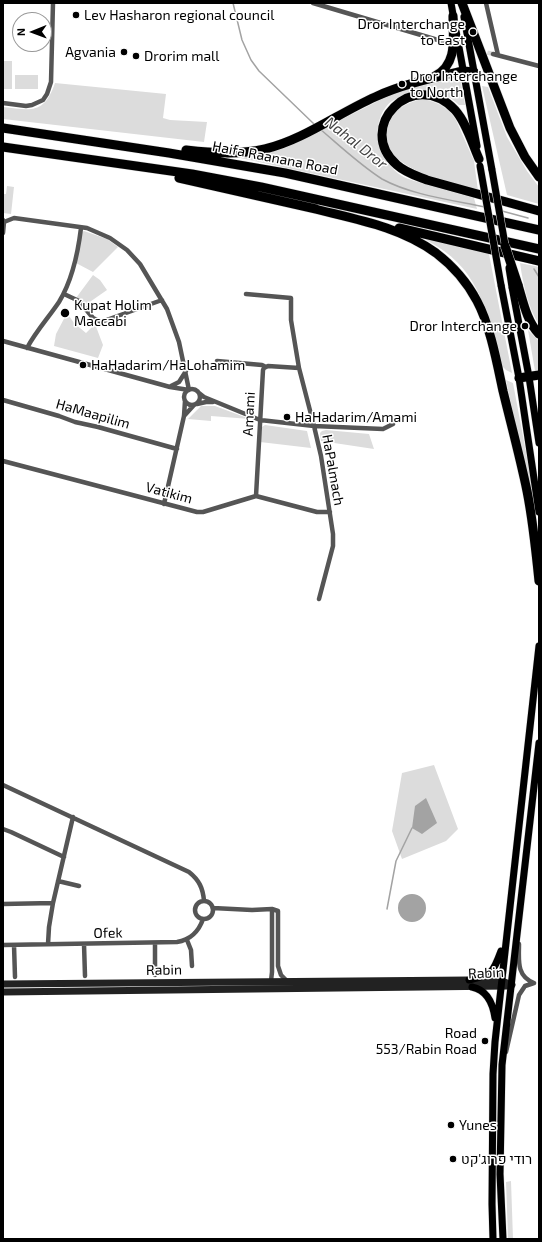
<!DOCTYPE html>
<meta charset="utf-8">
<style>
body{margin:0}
#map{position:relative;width:542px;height:1242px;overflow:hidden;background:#fff;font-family:"Exo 2",sans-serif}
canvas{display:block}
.frame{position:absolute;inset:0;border:4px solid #000;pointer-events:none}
.north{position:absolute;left:12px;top:12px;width:40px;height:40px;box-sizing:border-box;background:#fff;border:1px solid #999;border-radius:50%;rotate:269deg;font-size:11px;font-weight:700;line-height:16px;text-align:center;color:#000}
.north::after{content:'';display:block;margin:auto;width:14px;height:18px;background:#000;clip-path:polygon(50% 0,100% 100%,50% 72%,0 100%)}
</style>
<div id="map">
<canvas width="542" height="1242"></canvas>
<div class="frame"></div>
<div class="north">N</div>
</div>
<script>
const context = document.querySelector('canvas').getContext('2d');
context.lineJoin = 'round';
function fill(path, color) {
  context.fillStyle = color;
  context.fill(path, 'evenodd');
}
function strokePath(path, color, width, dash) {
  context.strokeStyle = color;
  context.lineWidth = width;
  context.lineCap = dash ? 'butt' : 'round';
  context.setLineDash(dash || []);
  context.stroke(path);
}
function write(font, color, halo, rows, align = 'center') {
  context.font = font + ' "Exo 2",Heebo,sans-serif';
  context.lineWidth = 3;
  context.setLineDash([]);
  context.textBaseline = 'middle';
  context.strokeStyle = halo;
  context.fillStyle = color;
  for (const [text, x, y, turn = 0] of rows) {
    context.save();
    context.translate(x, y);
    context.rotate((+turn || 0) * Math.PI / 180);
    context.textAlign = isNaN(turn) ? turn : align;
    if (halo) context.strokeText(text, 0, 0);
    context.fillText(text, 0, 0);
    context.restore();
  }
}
const green = new Path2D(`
 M 3,61 L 12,61 L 12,89 L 3,89 Z
 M 15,75 L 38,75 L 38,89 L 15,89 Z
 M 460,77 L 465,105 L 459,105 C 443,89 423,87 403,96 C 397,98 390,101 386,107 C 369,129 380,162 402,176 C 409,180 419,182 428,185 C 443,189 459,194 474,198 L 477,209 L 231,156 C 250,157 266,154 285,148 L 382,99 L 404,90 Z
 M 55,83 L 166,94 L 163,118 L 170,120 L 207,122 L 204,142 L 3,119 L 3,107 C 31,110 44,115 55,83 Z
 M 482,86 L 488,87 L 507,137 L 527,171 L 539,187 L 539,204 L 507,195 Z
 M 423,99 C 437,102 448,107 456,120 L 474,161 L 478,191 C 450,182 371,168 389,123 C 395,108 408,102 423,99 Z
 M 7,186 L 14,187 L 11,214 L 3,213 L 4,194 L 6,194 Z
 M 84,231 L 107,239 L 118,247 L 93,272 L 76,263 L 82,232 Z
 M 418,235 L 489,254 L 512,373 L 506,370 L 502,366 C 488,322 484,280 444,251 C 436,245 426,240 418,235 Z
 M 520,263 L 539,267 L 539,325 C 528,307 523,284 520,263 Z
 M 93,275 L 100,280 L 107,290 L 84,306 L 76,298 Z
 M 67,313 L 74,323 L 86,333 L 95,324 L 103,345 L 98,358 L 54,346 L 56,334 Z
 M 528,330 L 539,341 L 539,370 L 535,371 Z
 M 506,380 L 513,383 L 534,495 L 530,495 Z
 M 201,406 L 215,406 L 250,419 L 211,416 L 211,421 L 188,419 Z
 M 265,425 L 307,431 L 311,448 L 260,442 L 262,427 Z
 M 326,430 L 369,434 L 374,449 L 321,441 L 320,433 L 322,431 Z
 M 434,765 L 458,829 L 446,841 L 402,859 L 392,831 L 402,773 Z
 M 511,1181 L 513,1239 L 508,1239 L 506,1182 Z`);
const water = new Path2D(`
 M 426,798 L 437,823 L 422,834 L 412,828 L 415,806 Z
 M398 908a14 14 0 1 1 28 0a14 14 0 1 1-28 0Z`);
const stream = new Path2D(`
 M 233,3 L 242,40 L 251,60 L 259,71 L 314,124
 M 320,129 C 340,146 360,165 382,179 C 411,195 452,200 485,207
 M 502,211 L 528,218
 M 534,269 L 539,277
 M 387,909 L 396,861 L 412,828`);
const streetTunnel = new Path2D(`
 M 481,51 L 493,54`);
const street = new Path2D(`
 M 313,3 L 448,43
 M 486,3 L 498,55
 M 493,54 L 539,66
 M 3,103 L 26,106 L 32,105 L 43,100 L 47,94 L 51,82 L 53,3
 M 3,220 L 4,222 L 14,218 L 87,228 L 110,238 L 127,250 L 140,264 L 167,309 L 179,342 L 189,390
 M 3,233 L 4,222
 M 64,294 L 79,301 L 93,318 L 101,322 L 162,300
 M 246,294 L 291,298 L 291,320 L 299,368 L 314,426 L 321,456 L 333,534 L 333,546 L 319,599
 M 3,341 L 170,387 L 189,390
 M 27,348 C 36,331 49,317 59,302 C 73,279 78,253 81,228
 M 217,361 L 262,365 L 266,367
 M 171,386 L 179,382 L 186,371
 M184 397a8 8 0 1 1 16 0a8 8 0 1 1-16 0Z
 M 199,393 L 204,397 L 260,420 L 314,426 L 383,429 L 393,424
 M 3,400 L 59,416 L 75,422 L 98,427 L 177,449
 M 197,404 L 206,402 L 213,402
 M 184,416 L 194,405
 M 3,461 L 197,512 L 203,512 L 256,496 L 317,512 L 330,512
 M 256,496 L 263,370 L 264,368 L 268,366 L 299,368
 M 164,504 L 184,416 L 185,401
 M 3,785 L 189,872 C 199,880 203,888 204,901
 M 3,829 L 11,832 L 64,857
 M 58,881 L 79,886
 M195 910a9 9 0 1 1 18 0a9 9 0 1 1-18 0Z
 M 3,904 L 53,903
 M 213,908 L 252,910 L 272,909 L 278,911 L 278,966 L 281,975 L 287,981
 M 187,940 L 191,950 L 192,966
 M 155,943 L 155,975
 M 48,944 L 49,927 L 53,903 L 73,817
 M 84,944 L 85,976
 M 519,944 C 519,960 516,976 534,983
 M 3,945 L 177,942 C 190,940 199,931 203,919
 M 14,945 L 15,977
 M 271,981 L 272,972 L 272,909
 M 506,1052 L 519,995 L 525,986 L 534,983`);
const secondary = new Path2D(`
 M 3,984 L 469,980 L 502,981 L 512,985
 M 3,992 L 507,986`);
const primary = new Path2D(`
 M 451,3 L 454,20
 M 464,17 L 492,170
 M 456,31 L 477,146
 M 501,285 L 519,378 L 539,512
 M 512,287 L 529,377 L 539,443
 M 469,980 C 492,975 493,973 501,951
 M 472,987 C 487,990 493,1004 495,1018
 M 493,1239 L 492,1204 L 493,1074 L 495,1042 L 539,646
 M 503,1239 L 500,1174 L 502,1065 L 539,743`);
const highway = new Path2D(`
 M 462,3 L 510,128 L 525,157 L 539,177
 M 435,76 C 458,64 453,38 453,16
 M 3,128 L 169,153 L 285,173 L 539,230
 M 3,147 L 192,174 L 261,187 L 539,249
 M 186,150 C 212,153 238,155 265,149 C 303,140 339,113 375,97 C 403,84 433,78 463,71 L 474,72
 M 479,159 C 472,143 466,122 455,110 C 413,66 354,128 397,165 C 406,173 417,176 427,180 L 539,211
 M 179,178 L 316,209
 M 311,208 C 354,219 399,226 436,253 C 453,266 467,282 477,301 C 490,325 497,363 503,391 C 511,424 520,457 527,491 C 533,521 536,551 539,581
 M 399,228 L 539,261
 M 518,285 C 523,301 527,322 539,334
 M 519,378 L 539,375`);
const primaryBridge = new Path2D(`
 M 480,166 L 501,285
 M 492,170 L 506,250
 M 509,268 L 512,287`);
const highwayBridge = new Path2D(`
 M 505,246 L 518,285`);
const markers = [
 [76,15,4,"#000"],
 [473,32,4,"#000"],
 [124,52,4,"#000"],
 [136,56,4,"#000"],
 [402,84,4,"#000"],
 [65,313,5,"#000"],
 [525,326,4,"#000"],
 [83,365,4,"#000"],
 [287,417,4,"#000"],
 [485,1041,4,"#000"],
 [451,1125,4,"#000"],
 [453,1159,4,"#000"]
];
const poiNames = [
 ["Lev Hasharon regional council",84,15],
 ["Dror Interchange",465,24,"right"],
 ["to East",465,40,"right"],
 ["Agvania",116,52,"right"],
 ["Drorim mall",144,56],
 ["Dror Interchange",410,76],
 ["to North",410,92],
 ["Kupat Holim",74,305],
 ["Maccabi",74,321],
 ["Dror Interchange",517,326,"right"],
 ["HaHadarim/HaLohamim",91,365],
 ["HaHadarim/Amami",295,417],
 ["Road",477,1033,"right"],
 ["553/Rabin Road",477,1049,"right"],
 ["Yunes",459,1125],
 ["רודי פרוג'קט",461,1159]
];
const streetNames = [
 ["Haifa Raanana Road",275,158,11],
 ["HaMaapilim",93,414,16],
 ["Amami",249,414,-87],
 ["HaPalmach",333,470,80],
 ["Vatikim",169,493,15],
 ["Ofek",108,933,-1],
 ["Rabin",164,970,-1],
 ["Rabin",486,973,-3]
];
const waterNames = [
 ["Nahal Dror",356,143,38]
];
fill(green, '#dcdcdc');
fill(water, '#a3a3a3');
strokePath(stream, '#a3a3a3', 1.5);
strokePath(streetTunnel, '#d9d9d9', 4.5, [4.5, 2]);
strokePath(primary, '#dbdbdb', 8);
strokePath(highway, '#dbdbdb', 10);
strokePath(street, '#555', 4.5);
strokePath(secondary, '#222', 7);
strokePath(primary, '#000', 7);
strokePath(highway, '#000', 9);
strokePath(primaryBridge, '#dbdbdb', 8, []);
strokePath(highwayBridge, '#dbdbdb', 10, []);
strokePath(primaryBridge, '#000', 7);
strokePath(highwayBridge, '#000', 9);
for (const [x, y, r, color] of markers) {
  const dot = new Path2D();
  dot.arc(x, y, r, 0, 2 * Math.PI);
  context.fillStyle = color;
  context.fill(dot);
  strokePath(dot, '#fff', 1.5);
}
write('14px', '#000', '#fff', poiNames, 'left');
write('14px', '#000', '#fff', streetNames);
write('italic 15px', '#444', '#fff', waterNames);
</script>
